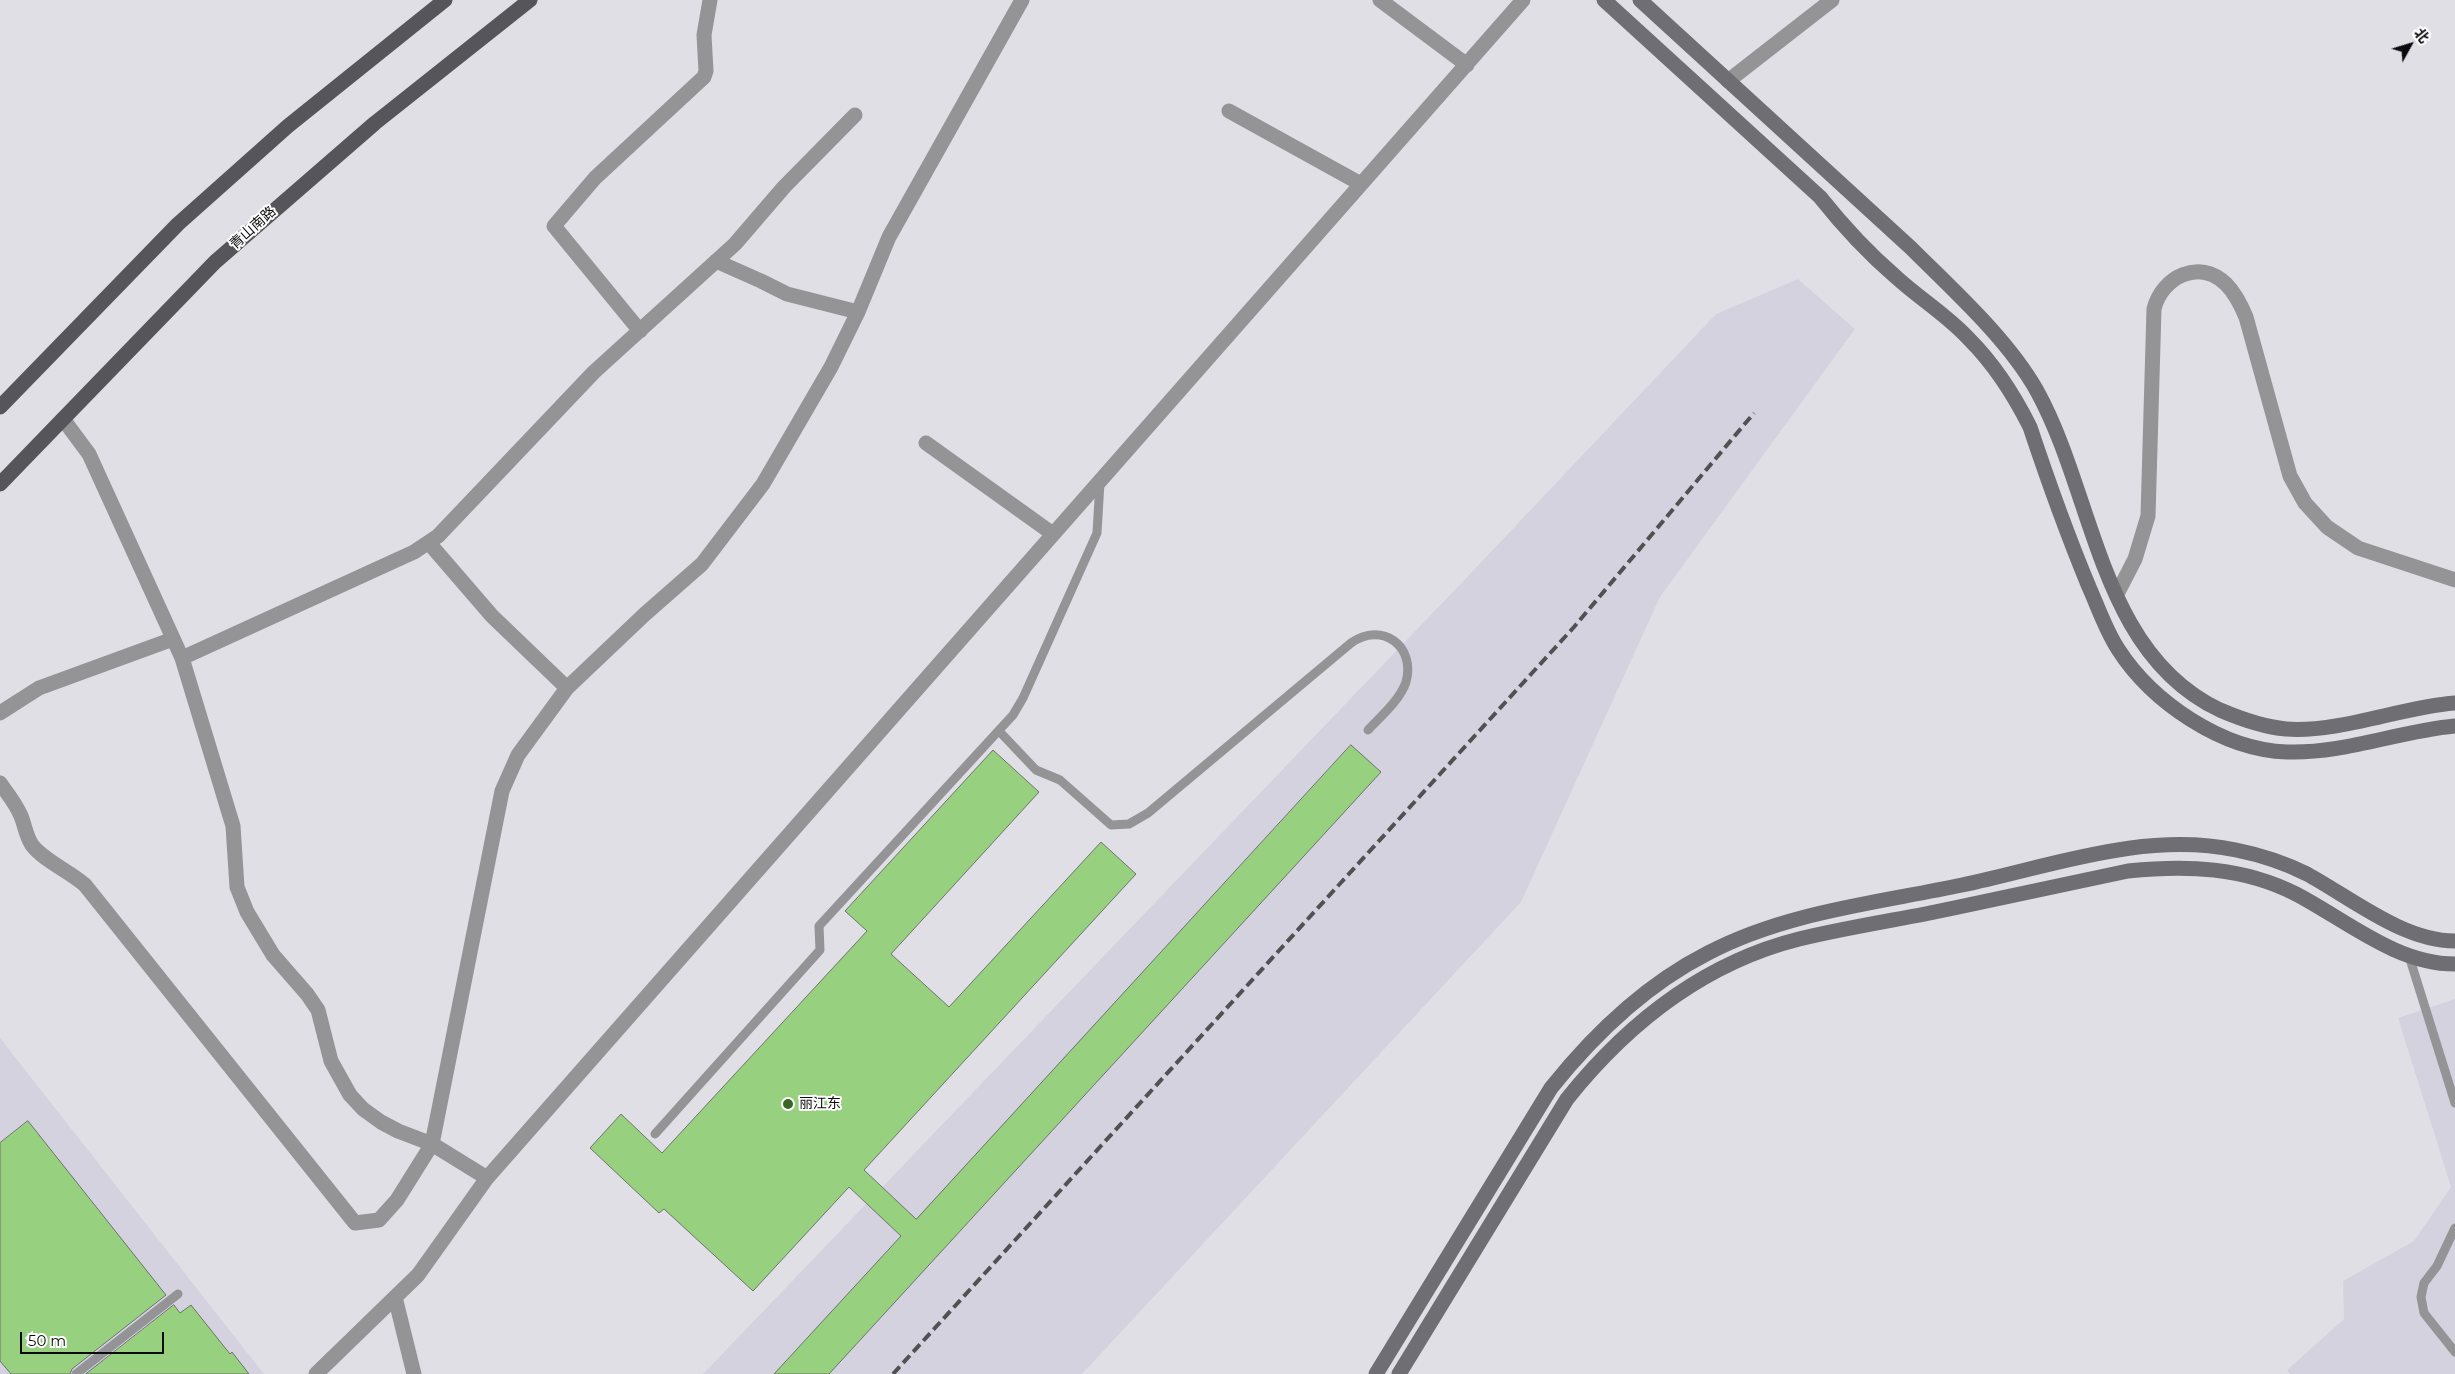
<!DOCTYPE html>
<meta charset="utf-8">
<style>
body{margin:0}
#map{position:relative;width:2455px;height:1374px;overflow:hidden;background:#e1dfe6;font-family:Montserrat,"Noto Sans SC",sans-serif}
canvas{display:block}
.north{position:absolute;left:2385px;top:20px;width:50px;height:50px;-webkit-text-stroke:4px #fff;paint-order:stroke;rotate:51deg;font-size:14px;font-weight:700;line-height:20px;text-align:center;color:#0b0b0d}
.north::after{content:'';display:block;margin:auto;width:18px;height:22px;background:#0b0b0d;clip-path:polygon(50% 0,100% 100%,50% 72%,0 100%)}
.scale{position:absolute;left:20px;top:1332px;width:144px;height:22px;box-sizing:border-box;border:2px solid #0b0b0d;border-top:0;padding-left:6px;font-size:15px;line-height:18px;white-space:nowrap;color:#0b0b0d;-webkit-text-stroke:4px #fff;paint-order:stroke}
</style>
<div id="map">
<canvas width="2455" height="1374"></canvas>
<div class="north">北</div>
<div class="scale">50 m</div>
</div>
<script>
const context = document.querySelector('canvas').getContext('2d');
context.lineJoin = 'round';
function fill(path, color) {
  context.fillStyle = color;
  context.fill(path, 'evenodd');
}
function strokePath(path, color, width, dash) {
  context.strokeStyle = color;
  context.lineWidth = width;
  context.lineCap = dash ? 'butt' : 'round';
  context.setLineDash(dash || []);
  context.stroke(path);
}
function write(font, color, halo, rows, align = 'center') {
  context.font = font + ' Montserrat,"Noto Sans SC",sans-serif';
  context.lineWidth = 4;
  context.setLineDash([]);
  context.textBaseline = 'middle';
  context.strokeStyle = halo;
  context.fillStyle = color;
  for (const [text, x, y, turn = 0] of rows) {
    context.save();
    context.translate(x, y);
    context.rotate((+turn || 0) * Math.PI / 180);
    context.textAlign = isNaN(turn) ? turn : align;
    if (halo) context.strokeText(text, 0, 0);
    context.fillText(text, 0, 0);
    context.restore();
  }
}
const built = new Path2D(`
 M 1798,279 L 1855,329 L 1660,597 L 1521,902 L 1082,1374 L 703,1374 L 1470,574 L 1716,314 Z
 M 2455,999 L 2455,1374 L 2290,1374 L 2287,1370 L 2344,1319 L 2343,1281 L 2414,1241 L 2451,1187 L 2398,1018 Z
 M 0,1038 L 264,1374 L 0,1374 Z`);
const building = new Path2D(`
 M 1351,745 L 1381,772 L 829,1374 L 774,1374 L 901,1236 L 849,1187 L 753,1291 L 664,1209 L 659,1213 L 590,1148 L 621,1114 L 662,1153 L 867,931 L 845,911 L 993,750 L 1039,792 L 891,954 L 949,1007 L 1101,842 L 1136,874 L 864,1170 L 916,1219 Z
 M 28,1121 L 166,1295 L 72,1369 L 70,1374 L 11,1374 L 0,1361 L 0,1143 Z
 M 174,1305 L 180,1313 L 191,1305 L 230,1354 L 232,1352 L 249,1374 L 86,1374 Z`);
const lane = new Path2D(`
 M 999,731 L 1036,770 L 1060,780 L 1111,825 L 1129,824 L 1148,813 L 1351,643 C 1382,621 1416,646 1406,682 C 1400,700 1381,716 1368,730
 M 2409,956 L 2455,1103
 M 655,1134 L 820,950 L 819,926 L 1013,715 L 1023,698 L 1097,533 L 1100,482
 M 2455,1228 L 2437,1266 L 2424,1283 L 2421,1297 L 2424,1313 L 2455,1352
 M 76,1374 L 178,1294`);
const street = new Path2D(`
 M 1380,0 L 1467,65
 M 1728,81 L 1832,0
 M 1229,111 L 1361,184
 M 716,261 L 761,281 L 787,294 L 858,312
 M 640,331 L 554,226 L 595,178 L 704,77 L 706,71 L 704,35 L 710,0
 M 926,443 L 1053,534
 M 429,543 L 492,616 L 567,688
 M 2117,594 L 2135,559 L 2148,516 L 2154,309 C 2162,277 2199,258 2226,284 C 2235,293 2241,305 2246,317 L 2290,476 L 2305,503 L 2327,527 L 2358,548 L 2455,580
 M 182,658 L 414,552 L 438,536 L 594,372 L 735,244 L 784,187 L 855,115
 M 0,713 L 39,688 L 173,639
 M 0,783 C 8,794 16,804 21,816 C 25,826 26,836 32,845 C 43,860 69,871 85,885 L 355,1223 L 379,1220 L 397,1200 L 432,1144 L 398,1131 L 381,1122 L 363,1109 L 350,1095 L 331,1061 L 318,1010 L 307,994 L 273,955 L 247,912 L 237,887 L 233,826 L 182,658 L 89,454 L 63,419
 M 487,1178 L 432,1144 L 502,791 L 518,755 L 567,688 L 645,614 L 702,564 L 763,484 L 831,367 L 858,312 L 889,237 L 1022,0
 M 395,1297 L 414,1374
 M 316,1374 L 418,1275 L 487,1178 L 1523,0`);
const secondary = new Path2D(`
 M 1604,0 L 1820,197 C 1843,226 1867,252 1896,277 C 1920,299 1947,315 1969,339 C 1994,364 2014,395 2030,427 C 2048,481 2067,534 2089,587 C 2098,607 2106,631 2118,649 C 2152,702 2222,750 2287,752 C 2344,754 2399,731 2455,726
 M 1640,0 L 1911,248 C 1952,289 2008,339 2037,391 C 2095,496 2099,653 2220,710 C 2241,719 2264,727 2286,729 C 2340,733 2401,707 2455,703
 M 1376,1374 L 1551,1088 C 1595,1033 1645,985 1708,953 C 1786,912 1877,903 1962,885 C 2052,866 2144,831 2236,850 C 2261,855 2285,863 2307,874 C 2351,898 2403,941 2455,941
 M 1399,1374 L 1567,1099 C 1627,1024 1704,963 1799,939 C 1840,929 1883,922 1925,914 C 1993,900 2061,885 2128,871 C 2187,865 2243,867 2296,894 C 2346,920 2396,964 2455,964`);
const primary = new Path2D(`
 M 0,407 L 178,224 L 288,126 L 445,0
 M 0,484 L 215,262 L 375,123 L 530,0`);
const rail = new Path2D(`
 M 893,1374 L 1574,627 L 1754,413`);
const markers = [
 [788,1104,6,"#3a6623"]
];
const streetNames = [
 ["青山南路",253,228,-42]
];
const poiNames = [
 ["丽江东",799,1104]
];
fill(built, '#d5d2e0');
fill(building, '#97d07e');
strokePath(building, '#6e726d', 1);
strokePath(lane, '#949396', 9);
strokePath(street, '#949396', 15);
strokePath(secondary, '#6f6e72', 15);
strokePath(primary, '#565559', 15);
strokePath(rail, '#515154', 4, [10, 5]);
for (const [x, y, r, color] of markers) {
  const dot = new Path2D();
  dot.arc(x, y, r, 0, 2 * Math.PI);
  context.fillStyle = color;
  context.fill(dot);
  strokePath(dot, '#fff', 2);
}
write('14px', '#0b0b0d', '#fff', streetNames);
write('14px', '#0b0b0d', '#fff', poiNames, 'left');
</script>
